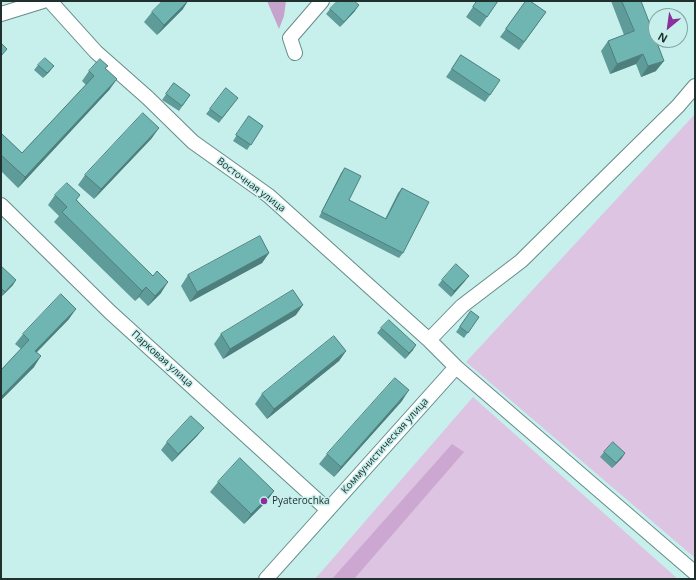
<!DOCTYPE html>
<meta charset="utf-8">
<style>
body{margin:0}
#map{position:relative;width:696px;height:580px;overflow:hidden;background:#c7f0ed;font-family:"Open Sans",sans-serif}
canvas{display:block}
.frame{position:absolute;inset:0;border:2px solid #20302f;pointer-events:none}
.north{position:absolute;left:648px;top:8px;width:40px;height:40px;box-sizing:border-box;background:#c7f0ed;border:1px solid #84a3a1;border-radius:50%;rotate:209deg;font-size:11px;font-weight:700;line-height:16px;text-align:center;color:#20302f}
.north::after{content:'';display:block;margin:auto;width:14px;height:18px;background:#8a2f9b;clip-path:polygon(50% 0,100% 100%,50% 72%,0 100%)}
</style>
<div id="map">
<canvas width="696" height="580"></canvas>
<div class="frame"></div>
<div class="north">N</div>
</div>
<script>
const context = document.querySelector('canvas').getContext('2d');
context.lineJoin = 'round';
function fill(path, color) {
  context.fillStyle = color;
  context.fill(path, 'evenodd');
}
function strokePath(path, color, width, dash) {
  context.strokeStyle = color;
  context.lineWidth = width;
  context.lineCap = dash ? 'butt' : 'round';
  context.setLineDash(dash || []);
  context.stroke(path);
}
function write(font, color, halo, rows, align = 'center') {
  context.font = font + ' "Open Sans",sans-serif';
  context.lineWidth = 3;
  context.setLineDash([]);
  context.textBaseline = 'middle';
  context.strokeStyle = halo;
  context.fillStyle = color;
  for (const [text, x, y, turn = 0] of rows) {
    context.save();
    context.translate(x, y);
    context.rotate((+turn || 0) * Math.PI / 180);
    context.textAlign = isNaN(turn) ? turn : align;
    if (halo) context.strokeText(text, 0, 0);
    context.fillText(text, 0, 0);
    context.restore();
  }
}
const green = new Path2D(`
 M 695,114 L 695,558 L 466,362 Z
 M 473,397 L 678,579 L 315,579 Z`);
const forest = new Path2D(`
 M 452,444 L 464,452 L 354,579 L 332,579 Z`);
const water = new Path2D(`
 M 267,1 L 286,1 L 284,16 L 279,29 Z`);
const minor = new Path2D(`
 M 50,1 L 96,52 L 148,98 L 193,142 L 269,196 L 429,340 L 456,367 L 695,573
 M 1,14 L 43,1
 M 295,53 L 290,38 L 322,1
 M 1,205 L 110,312 L 328,510
 M 429,340 L 462,306 L 521,261 L 678,106 L 695,86
 M 266,579 L 456,367`);
const wall = new Path2D(`
 M 477,1 L 498,1 L 480,27 L 466,17 Z
 M 526,1 L 546,12 L 519,50 L 500,37 Z
 M 611,1 L 641,1 L 656,71 L 641,77 L 636,64 L 610,74 L 601,51 L 608,41 L 624,35 Z
 M 183,9 L 157,35 L 144,22 L 152,12 Z
 M 330,9 L 355,11 L 340,27 L 326,14 Z
 M 461,55 L 490,95 L 485,102 L 446,77 Z
 M 38,65 L 50,71 L 43,78 L 34,70 Z
 M 106,69 L 110,89 L 18,188 L 1,171 L 1,133 L 22,153 L 86,85 L 82,81 L 89,71 Z
 M 174,83 L 190,95 L 179,111 L 162,100 Z
 M 234,103 L 219,123 L 206,114 L 210,109 Z
 M 249,116 L 263,126 L 247,150 L 233,141 Z
 M 152,138 L 94,199 L 78,185 L 85,175 Z
 M 345,168 L 349,200 L 385,219 L 398,193 L 402,188 L 403,253 L 399,258 L 319,217 L 341,173 Z
 M 55,195 L 77,200 L 161,293 L 148,306 L 139,297 L 135,301 L 54,222 L 59,216 L 48,205 Z
 M 269,253 L 262,263 L 190,302 L 181,286 L 188,275 Z
 M 1,266 L 13,285 L 1,297 Z
 M 442,280 L 465,281 L 451,297 L 438,285 Z
 M 471,311 L 479,317 L 464,338 L 456,332 Z
 M 296,315 L 223,359 L 214,344 L 221,334 Z
 M 69,319 L 37,352 L 34,367 L 1,400 L 1,370 L 21,349 L 15,344 L 23,334 Z
 M 381,328 L 413,350 L 405,359 L 377,333 Z
 M 346,351 L 339,361 L 267,419 L 255,404 L 262,394 Z
 M 402,401 L 334,477 L 319,464 L 327,454 Z
 M 198,435 L 172,462 L 161,450 L 167,442 Z
 M 604,452 L 622,458 L 612,468 L 600,457 Z
 M 218,482 L 267,501 L 244,524 L 210,492 Z`);
const shadedWall = new Path2D(`
 M 188,1 L 183,9 L 157,35 L 164,25 Z
 M 359,5 L 355,11 L 340,27 L 344,22 Z
 M 643,54 L 636,64 L 610,74 L 617,64 Z
 M 664,61 L 656,71 L 641,77 L 648,66 Z
 M 54,66 L 50,71 L 43,78 L 47,73 Z
 M 117,79 L 110,89 L 18,188 L 25,177 Z
 M 159,128 L 152,138 L 94,199 L 101,189 Z
 M 269,253 L 262,263 L 190,302 L 197,292 Z
 M 469,276 L 465,281 L 451,297 L 454,291 Z
 M 16,280 L 13,285 L 1,297 L 5,292 Z
 M 168,282 L 161,293 L 148,306 L 155,296 Z
 M 146,287 L 139,297 L 135,301 L 142,291 Z
 M 303,305 L 296,315 L 223,359 L 230,349 Z
 M 76,309 L 69,319 L 28,361 L 35,351 Z
 M 416,345 L 413,350 L 405,359 L 409,353 Z
 M 346,351 L 339,361 L 267,419 L 274,409 Z
 M 41,356 L 34,367 L 1,400 L 1,398 L 2,396 Z
 M 409,390 L 402,401 L 334,477 L 341,467 Z
 M 204,428 L 198,435 L 172,462 L 178,454 Z
 M 625,453 L 622,458 L 612,468 L 616,463 Z
 M 274,491 L 267,501 L 244,524 L 251,514 Z`);
const building = new Path2D(`
 M 163,1 L 188,1 L 164,25 L 152,12 Z
 M 338,1 L 354,1 L 359,5 L 344,22 L 330,9 Z
 M 477,1 L 498,1 L 487,17 L 473,7 Z
 M 526,1 L 530,1 L 546,12 L 524,42 L 506,29 Z
 M 622,1 L 641,1 L 664,61 L 648,66 L 643,54 L 617,64 L 608,41 L 634,31 Z
 M 1,43 L 7,49 L 1,56 Z
 M 461,55 L 500,80 L 490,95 L 452,69 Z
 M 45,58 L 54,66 L 47,73 L 38,65 Z
 M 100,59 L 108,66 L 105,68 L 117,79 L 25,177 L 1,155 L 1,133 L 22,153 L 94,76 L 89,71 Z
 M 174,83 L 190,95 L 182,106 L 166,94 Z
 M 226,88 L 238,98 L 222,118 L 210,109 Z
 M 143,113 L 159,128 L 101,189 L 85,175 Z
 M 249,116 L 263,126 L 251,145 L 236,135 Z
 M 345,168 L 361,176 L 349,200 L 386,219 L 402,188 L 429,202 L 403,253 L 322,212 Z
 M 67,183 L 80,195 L 76,200 L 153,276 L 157,271 L 168,282 L 155,296 L 146,287 L 142,291 L 62,212 L 67,207 L 55,195 Z
 M 260,236 L 269,253 L 197,292 L 188,275 Z
 M 456,264 L 469,276 L 454,291 L 442,280 Z
 M 1,266 L 16,280 L 5,292 L 1,288 Z
 M 293,290 L 303,305 L 230,349 L 221,334 Z
 M 61,294 L 76,309 L 35,351 L 41,356 L 2,396 L 1,395 L 1,370 L 29,340 L 23,334 Z
 M 471,311 L 479,317 L 468,333 L 460,327 Z
 M 389,320 L 416,345 L 409,353 L 381,328 Z
 M 334,336 L 346,351 L 274,409 L 262,394 Z
 M 395,378 L 409,390 L 341,467 L 327,454 Z
 M 191,416 L 204,428 L 178,454 L 167,442 Z
 M 613,442 L 625,453 L 616,463 L 604,452 Z
 M 240,458 L 274,491 L 251,514 L 218,482 Z`);
const markers = [
 [264,501,4,"#8a2f9b"]
];
const streetNames = [
 ["Восточная улица",251,185,37],
 ["Парковая улица",162,359,42],
 ["Коммунистическая улица",385,446,-48]
];
const poiNames = [
 ["Pyaterochka",272,501]
];
fill(green, '#ddc4e2');
fill(forest, '#cba7d1');
fill(water, '#c6a3cd');
strokePath(minor, '#658b89', 16);
strokePath(minor, '#fff', 14);
fill(wall, '#5f9c99');
fill(shadedWall, '#4e7f7d');
fill(building, '#6fb5b2');
strokePath(building, '#4e7f7d', 1);
for (const [x, y, r, color] of markers) {
  const dot = new Path2D();
  dot.arc(x, y, r, 0, 2 * Math.PI);
  context.fillStyle = color;
  context.fill(dot);
  strokePath(dot, '#c7f0ed', 1.5);
}
write('10px', '#20302f', '#c7f0ed', streetNames);
write('10px', '#20302f', '#c7f0ed', poiNames, 'left');
</script>
